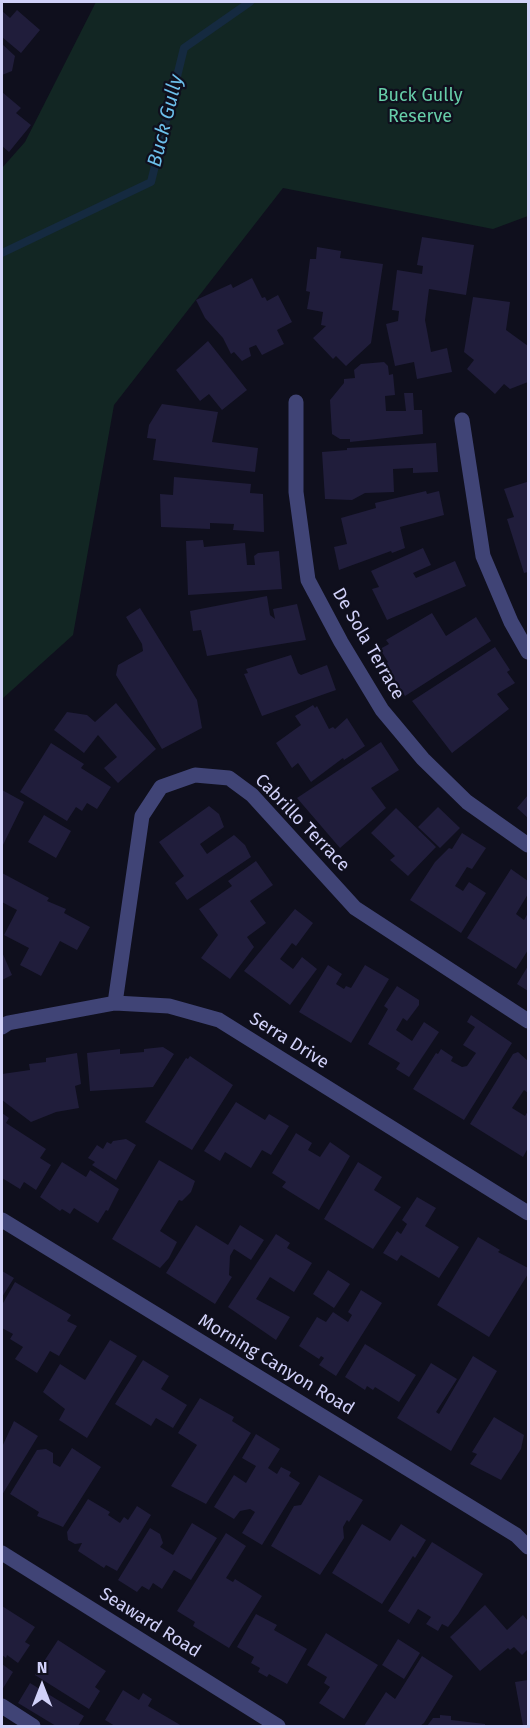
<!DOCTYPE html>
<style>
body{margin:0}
#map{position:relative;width:530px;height:1728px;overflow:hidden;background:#0f0f1d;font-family:"Fira Sans",sans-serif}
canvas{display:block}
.frame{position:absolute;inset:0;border:3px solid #d1d1f9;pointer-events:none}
.north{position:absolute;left:12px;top:1656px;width:60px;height:60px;-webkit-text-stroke:4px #0f0f1d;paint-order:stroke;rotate:0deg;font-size:16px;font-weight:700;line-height:24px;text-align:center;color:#d1d1f9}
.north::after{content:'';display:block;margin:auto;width:21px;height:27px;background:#d1d1f9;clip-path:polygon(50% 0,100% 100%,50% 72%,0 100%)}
</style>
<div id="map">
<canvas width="530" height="1728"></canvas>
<div class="frame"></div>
<div class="north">N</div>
</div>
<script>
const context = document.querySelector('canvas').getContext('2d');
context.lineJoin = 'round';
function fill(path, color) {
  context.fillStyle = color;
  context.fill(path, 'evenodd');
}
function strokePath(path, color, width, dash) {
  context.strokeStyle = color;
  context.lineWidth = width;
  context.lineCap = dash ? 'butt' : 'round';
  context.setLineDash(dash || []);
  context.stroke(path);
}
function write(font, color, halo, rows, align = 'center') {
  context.font = font + ' "Fira Sans",sans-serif';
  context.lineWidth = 4.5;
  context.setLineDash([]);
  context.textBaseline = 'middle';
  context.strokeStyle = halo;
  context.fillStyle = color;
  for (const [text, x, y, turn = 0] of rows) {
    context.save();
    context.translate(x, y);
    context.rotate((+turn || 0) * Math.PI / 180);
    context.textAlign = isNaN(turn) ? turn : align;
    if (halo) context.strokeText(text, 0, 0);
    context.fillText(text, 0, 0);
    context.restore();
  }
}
const green = new Path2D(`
 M 96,2 L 528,2 L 528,216 L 493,229 L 283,188 L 114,405 L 73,635 L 2,699 L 2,168 L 25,142 Z`);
const stream = new Path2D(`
 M 2,253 L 151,182 L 184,48 L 250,2`);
const building = new Path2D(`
 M 17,10 L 40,30 L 21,53 L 2,37 L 2,11 L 10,18 Z
 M 2,44 L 15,56 L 12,71 L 2,75 Z
 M 2,92 L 21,108 L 16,113 L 31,125 L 9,152 L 2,146 Z
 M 422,237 L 474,245 L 466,295 L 429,289 L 425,320 L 431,352 L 447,348 L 452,372 L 417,379 L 414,362 L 395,366 L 386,324 L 398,321 L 399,311 L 392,310 L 397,270 L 422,274 L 423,266 L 417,265 Z
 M 317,247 L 341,251 L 340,258 L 383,264 L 371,343 L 346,366 L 336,356 L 333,359 L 313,338 L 326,326 L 321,325 L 323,312 L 307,309 L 310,292 L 306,291 L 310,259 L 316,259 Z
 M 252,278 L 262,298 L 265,297 L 267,301 L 278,295 L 292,322 L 277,330 L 284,344 L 262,355 L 256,345 L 249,348 L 251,356 L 242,361 L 234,352 L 231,354 L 223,338 L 205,318 L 196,300 L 231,284 L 233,288 Z
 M 473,297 L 510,302 L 506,330 L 528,346 L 528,382 L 510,389 L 504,384 L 495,394 L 467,369 L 474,360 L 464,352 Z
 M 208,341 L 247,390 L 222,410 L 209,394 L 200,401 L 176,370 Z
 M 384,362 L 388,366 L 389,375 L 393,374 L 395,395 L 385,396 L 386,411 L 406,411 L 404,393 L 413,393 L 414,410 L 422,410 L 423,434 L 350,442 L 350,439 L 340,439 L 332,434 L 330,400 L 344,383 L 344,379 L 355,378 L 354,370 L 361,364 Z
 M 162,404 L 218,412 L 212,442 L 258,448 L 255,472 L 153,460 L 156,439 L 147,438 L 149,425 Z
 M 436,443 L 438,472 L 413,473 L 413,468 L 393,469 L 394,492 L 365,493 L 352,500 L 325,499 L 322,452 L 347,450 L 347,448 Z
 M 174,477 L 251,484 L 250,493 L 263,494 L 264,532 L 233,530 L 234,524 L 210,523 L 210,529 L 161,527 L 160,494 L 173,495 Z
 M 527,482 L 528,572 L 524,573 L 507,519 L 514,517 L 504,489 Z
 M 426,491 L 427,494 L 439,491 L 444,515 L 400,527 L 405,548 L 392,553 L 391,551 L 339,570 L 334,547 L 347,544 L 341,518 L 376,508 L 375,503 Z
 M 203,540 L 204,547 L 245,543 L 247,565 L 255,565 L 254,556 L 258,553 L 279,551 L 282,589 L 188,595 L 186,541 Z
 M 423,548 L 431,565 L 413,573 L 416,578 L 455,561 L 466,586 L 387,620 L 372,589 L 379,587 L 371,571 Z
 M 267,596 L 270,615 L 275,619 L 273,609 L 297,604 L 306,640 L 207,656 L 201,630 L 193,631 L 190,611 Z
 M 140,608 L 197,700 L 202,728 L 162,749 L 116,675 L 118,665 L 143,651 L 142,644 L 126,617 Z
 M 432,613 L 446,636 L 476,617 L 491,641 L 405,696 L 385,664 L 388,662 L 380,649 L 389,644 L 386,640 Z
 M 495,647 L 510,670 L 507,672 L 515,683 L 497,694 L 509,709 L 452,753 L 412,701 Z
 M 291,655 L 298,673 L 301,675 L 327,665 L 336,690 L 262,716 L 244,674 L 248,673 L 246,669 Z
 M 116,703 L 156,749 L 118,783 L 104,768 L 117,757 L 98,735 L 84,753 L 54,730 L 67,712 L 87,715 L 95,722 Z
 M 313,705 L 315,708 L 317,706 L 329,729 L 333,727 L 335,729 L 347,718 L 365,746 L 344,760 L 343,758 L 311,782 L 298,763 L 292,768 L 276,743 L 301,725 L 295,716 Z
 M 381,742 L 399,770 L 371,788 L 386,808 L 340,848 L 297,798 Z
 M 51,743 L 84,764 L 81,768 L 111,787 L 97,809 L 87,803 L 82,811 L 76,807 L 67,821 L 20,792 Z
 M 2,790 L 24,802 L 2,847 Z
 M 528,795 L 528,818 L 517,808 Z
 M 209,806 L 219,814 L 224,827 L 200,844 L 207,854 L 234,835 L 245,845 L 251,857 L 187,900 L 175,883 L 184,876 L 159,842 Z
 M 438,807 L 460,828 L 440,848 L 418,827 Z
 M 396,808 L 436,847 L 408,876 L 390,860 L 395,856 L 371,833 Z
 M 44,815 L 71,831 L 56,858 L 28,842 Z
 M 462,833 L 486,848 L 472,869 L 467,867 L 455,886 L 463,891 L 469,882 L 486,893 L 461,933 L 410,900 L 435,862 L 449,848 L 452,849 Z
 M 256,861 L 273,885 L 250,901 L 266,923 L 247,937 L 254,947 L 230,979 L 201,958 L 218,935 L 199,909 L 232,886 L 228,881 Z
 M 511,869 L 528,881 L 528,894 L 516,914 L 524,920 L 528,913 L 528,950 L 516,969 L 467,938 Z
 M 2,873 L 49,898 L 47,901 L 66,909 L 64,913 L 90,927 L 77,950 L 60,941 L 41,976 L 20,965 L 29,948 L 4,935 L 17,910 L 2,902 Z
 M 295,909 L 313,923 L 296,946 L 292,943 L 280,959 L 293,969 L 302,957 L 317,969 L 290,1005 L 244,971 Z
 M 2,952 L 12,975 L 2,980 Z
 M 328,965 L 342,974 L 336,984 L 344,989 L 346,986 L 351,988 L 365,965 L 389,979 L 351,1043 L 299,1012 Z
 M 528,966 L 528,991 L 517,984 Z
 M 397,986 L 419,1000 L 419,1005 L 407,1021 L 403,1018 L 396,1030 L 412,1041 L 424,1022 L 439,1032 L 409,1077 L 396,1069 L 400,1063 L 368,1044 L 388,1009 L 384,1006 Z
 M 471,1015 L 512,1043 L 464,1120 L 413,1089 L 436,1053 L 438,1054 L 441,1049 L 453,1057 L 451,1061 L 462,1067 L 467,1066 L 476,1053 L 463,1045 L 475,1027 L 467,1022 Z
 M 163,1047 L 174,1054 L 153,1087 L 90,1091 L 87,1053 L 120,1049 L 120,1054 L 144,1052 L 144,1049 Z
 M 518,1052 L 528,1061 L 528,1093 L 524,1090 L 512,1108 L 525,1116 L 528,1111 L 528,1148 L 523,1157 L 470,1124 L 513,1054 Z
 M 77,1053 L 81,1084 L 75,1086 L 79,1108 L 56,1112 L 31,1122 L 2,1100 L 2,1074 L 30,1070 L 29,1064 L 46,1062 L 46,1058 Z
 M 190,1056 L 233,1085 L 192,1150 L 145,1122 L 186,1058 L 188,1059 Z
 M 236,1102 L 265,1120 L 269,1114 L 289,1126 L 271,1155 L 262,1150 L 251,1168 L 225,1152 L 220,1161 L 204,1151 Z
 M 2,1113 L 9,1118 L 6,1123 L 46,1149 L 40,1158 L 51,1165 L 36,1190 L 24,1182 L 20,1189 L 2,1178 Z
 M 296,1133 L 312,1143 L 308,1150 L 320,1157 L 330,1142 L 350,1156 L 319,1210 L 282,1187 L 286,1182 L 272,1173 Z
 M 126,1139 L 136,1145 L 116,1180 L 92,1165 L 95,1162 L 88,1158 L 97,1145 L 103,1149 L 107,1142 L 111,1144 L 113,1141 Z
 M 159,1160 L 195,1181 L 191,1192 L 182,1201 L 179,1200 L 160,1231 L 177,1242 L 169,1258 L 160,1268 L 112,1239 Z
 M 62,1162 L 86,1177 L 90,1170 L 119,1189 L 108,1211 L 106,1210 L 98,1223 L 74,1208 L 70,1214 L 62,1209 L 60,1211 L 40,1197 Z
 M 358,1162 L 382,1177 L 374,1190 L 401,1207 L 373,1249 L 324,1219 Z
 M 417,1197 L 436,1208 L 425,1226 L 459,1247 L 439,1278 L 401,1255 L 397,1261 L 383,1253 L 397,1231 L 401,1234 L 407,1224 L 402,1220 Z
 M 196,1225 L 228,1245 L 240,1225 L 264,1240 L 251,1260 L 234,1249 L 230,1256 L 229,1275 L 232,1277 L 215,1304 L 166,1273 Z
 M 276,1234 L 290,1243 L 287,1248 L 312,1263 L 294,1292 L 270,1277 L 256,1299 L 290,1317 L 276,1340 L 228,1307 Z
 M 478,1237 L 500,1250 L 498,1252 L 528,1268 L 528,1274 L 489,1337 L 437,1305 Z
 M 328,1270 L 350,1284 L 334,1308 L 313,1294 Z
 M 2,1271 L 14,1278 L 2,1297 Z
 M 15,1282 L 71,1315 L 67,1321 L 77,1326 L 59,1356 L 50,1351 L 37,1373 L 15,1359 L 23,1347 L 10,1339 L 13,1334 L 2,1328 L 2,1305 Z
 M 361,1290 L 382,1303 L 336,1376 L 319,1365 L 324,1358 L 321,1356 L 319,1359 L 299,1346 L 317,1317 L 326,1322 L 333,1312 L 348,1322 L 352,1315 L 348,1312 Z
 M 110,1340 L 137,1356 L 87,1438 L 59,1420 L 65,1409 L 43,1392 L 60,1364 L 85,1380 Z
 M 365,1344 L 416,1375 L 399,1402 L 375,1387 L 373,1390 L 367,1386 L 365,1390 L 345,1377 Z
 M 473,1356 L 497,1371 L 451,1451 L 397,1418 L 431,1363 L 457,1379 L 436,1412 L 439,1414 Z
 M 143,1360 L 169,1376 L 161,1389 L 187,1405 L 173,1428 L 156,1418 L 151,1426 L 115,1404 Z
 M 200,1398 L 234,1417 L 232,1421 L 251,1433 L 206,1504 L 171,1486 L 197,1445 L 178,1433 Z
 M 494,1417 L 524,1435 L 521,1449 L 501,1480 L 470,1464 L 477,1454 L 472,1452 Z
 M 14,1421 L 38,1436 L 2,1495 L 2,1447 Z
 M 256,1434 L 280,1449 L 268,1468 L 277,1474 L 281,1467 L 291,1472 L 289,1476 L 300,1483 L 262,1545 L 242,1533 L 255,1512 L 250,1509 L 240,1511 L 234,1519 L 214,1507 L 234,1475 L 246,1483 L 256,1466 L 242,1458 Z
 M 72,1448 L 101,1467 L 63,1527 L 37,1516 L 39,1512 L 10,1494 L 37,1450 L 46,1449 L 53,1453 L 53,1463 L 60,1467 Z
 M 319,1475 L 363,1500 L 349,1522 L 347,1520 L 343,1527 L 344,1538 L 320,1575 L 271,1546 L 294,1506 L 301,1505 Z
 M 88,1499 L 110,1512 L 108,1515 L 120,1523 L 124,1517 L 128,1520 L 137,1506 L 151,1515 L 117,1571 L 106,1565 L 104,1568 L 78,1551 L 82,1543 L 75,1544 L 68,1540 L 67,1532 Z
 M 192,1523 L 217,1538 L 191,1580 L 174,1570 L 162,1589 L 153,1583 L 149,1590 L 142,1586 L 137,1592 L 118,1580 L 150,1528 L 160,1534 L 163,1543 L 160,1547 L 173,1555 Z
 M 362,1524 L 390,1541 L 401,1524 L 426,1540 L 415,1558 L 413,1556 L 382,1604 L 332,1573 Z
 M 226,1533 L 246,1546 L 226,1578 L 233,1582 L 235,1579 L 262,1596 L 229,1648 L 193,1626 L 195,1622 L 177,1611 Z
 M 432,1542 L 483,1574 L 458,1614 L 448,1627 L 442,1624 L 438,1631 L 426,1624 L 431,1617 L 418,1609 L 409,1624 L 388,1611 Z
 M 485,1605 L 507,1630 L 523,1615 L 528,1621 L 528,1649 L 522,1655 L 514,1647 L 510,1650 L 508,1648 L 480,1671 L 450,1637 Z
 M 2,1606 L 35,1627 L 25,1642 L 30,1645 L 18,1663 L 7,1655 L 6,1658 L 2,1655 Z
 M 256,1614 L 277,1625 L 274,1630 L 307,1649 L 287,1684 L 269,1674 L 267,1677 L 258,1672 L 260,1668 L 251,1663 L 254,1657 L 237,1647 Z
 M 326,1633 L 378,1665 L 344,1719 L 319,1703 L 330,1687 L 324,1683 L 327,1677 L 307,1665 Z
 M 398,1639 L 420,1653 L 404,1679 L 382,1665 Z
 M 58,1640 L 106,1671 L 95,1687 L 100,1691 L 89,1709 L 35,1675 Z
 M 422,1656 L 453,1676 L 424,1723 L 420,1726 L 364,1726 L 386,1692 L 395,1699 Z
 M 2,1664 L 13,1672 L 2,1690 Z
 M 528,1680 L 528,1726 L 523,1726 L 515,1682 Z
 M 30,1683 L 84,1716 L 78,1726 L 56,1726 L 18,1703 Z
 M 123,1690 L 139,1700 L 143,1693 L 152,1699 L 148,1706 L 182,1726 L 115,1726 L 105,1720 Z
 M 440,1715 L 451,1716 L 451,1720 L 485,1724 L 485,1726 L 427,1726 L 433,1718 L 440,1718 Z`);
const minor = new Path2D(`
 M 296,402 L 296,492 L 308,580 L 341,642 L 382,710 L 423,759 L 467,802 L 528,845
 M 462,420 L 483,556 L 511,622 L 528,652
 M 115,1003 L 142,816 L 161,787 L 195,775 L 229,778 L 252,795 L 355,908 L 528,1021
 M 2,1027 L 8,1023 L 115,1003 L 169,1006 L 219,1020 L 528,1213
 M 2,1220 L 516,1535 L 528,1547
 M 2,1553 L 278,1726
 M 2,1706 L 33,1726`);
const parkNames = [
 ["Buck Gully",420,96],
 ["Reserve",420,117]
];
const streetNames = [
 ["De Sola Terrace",368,644,60],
 ["Cabrillo Terrace",302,823,46],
 ["Serra Drive",289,1041,32],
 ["Morning Canyon Road",276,1365,31],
 ["Seaward Road",150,1623,32]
];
const waterNames = [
 ["Buck Gully",166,121,-76]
];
fill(green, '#122623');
strokePath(stream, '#152a40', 8);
fill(building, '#201d3b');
strokePath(minor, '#404476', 15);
write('18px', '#67cea9', '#0f0f1d', parkNames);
write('18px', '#d1d1f9', '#0f0f1d', streetNames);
write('italic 20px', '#6cbfeb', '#0f0f1d', waterNames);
</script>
